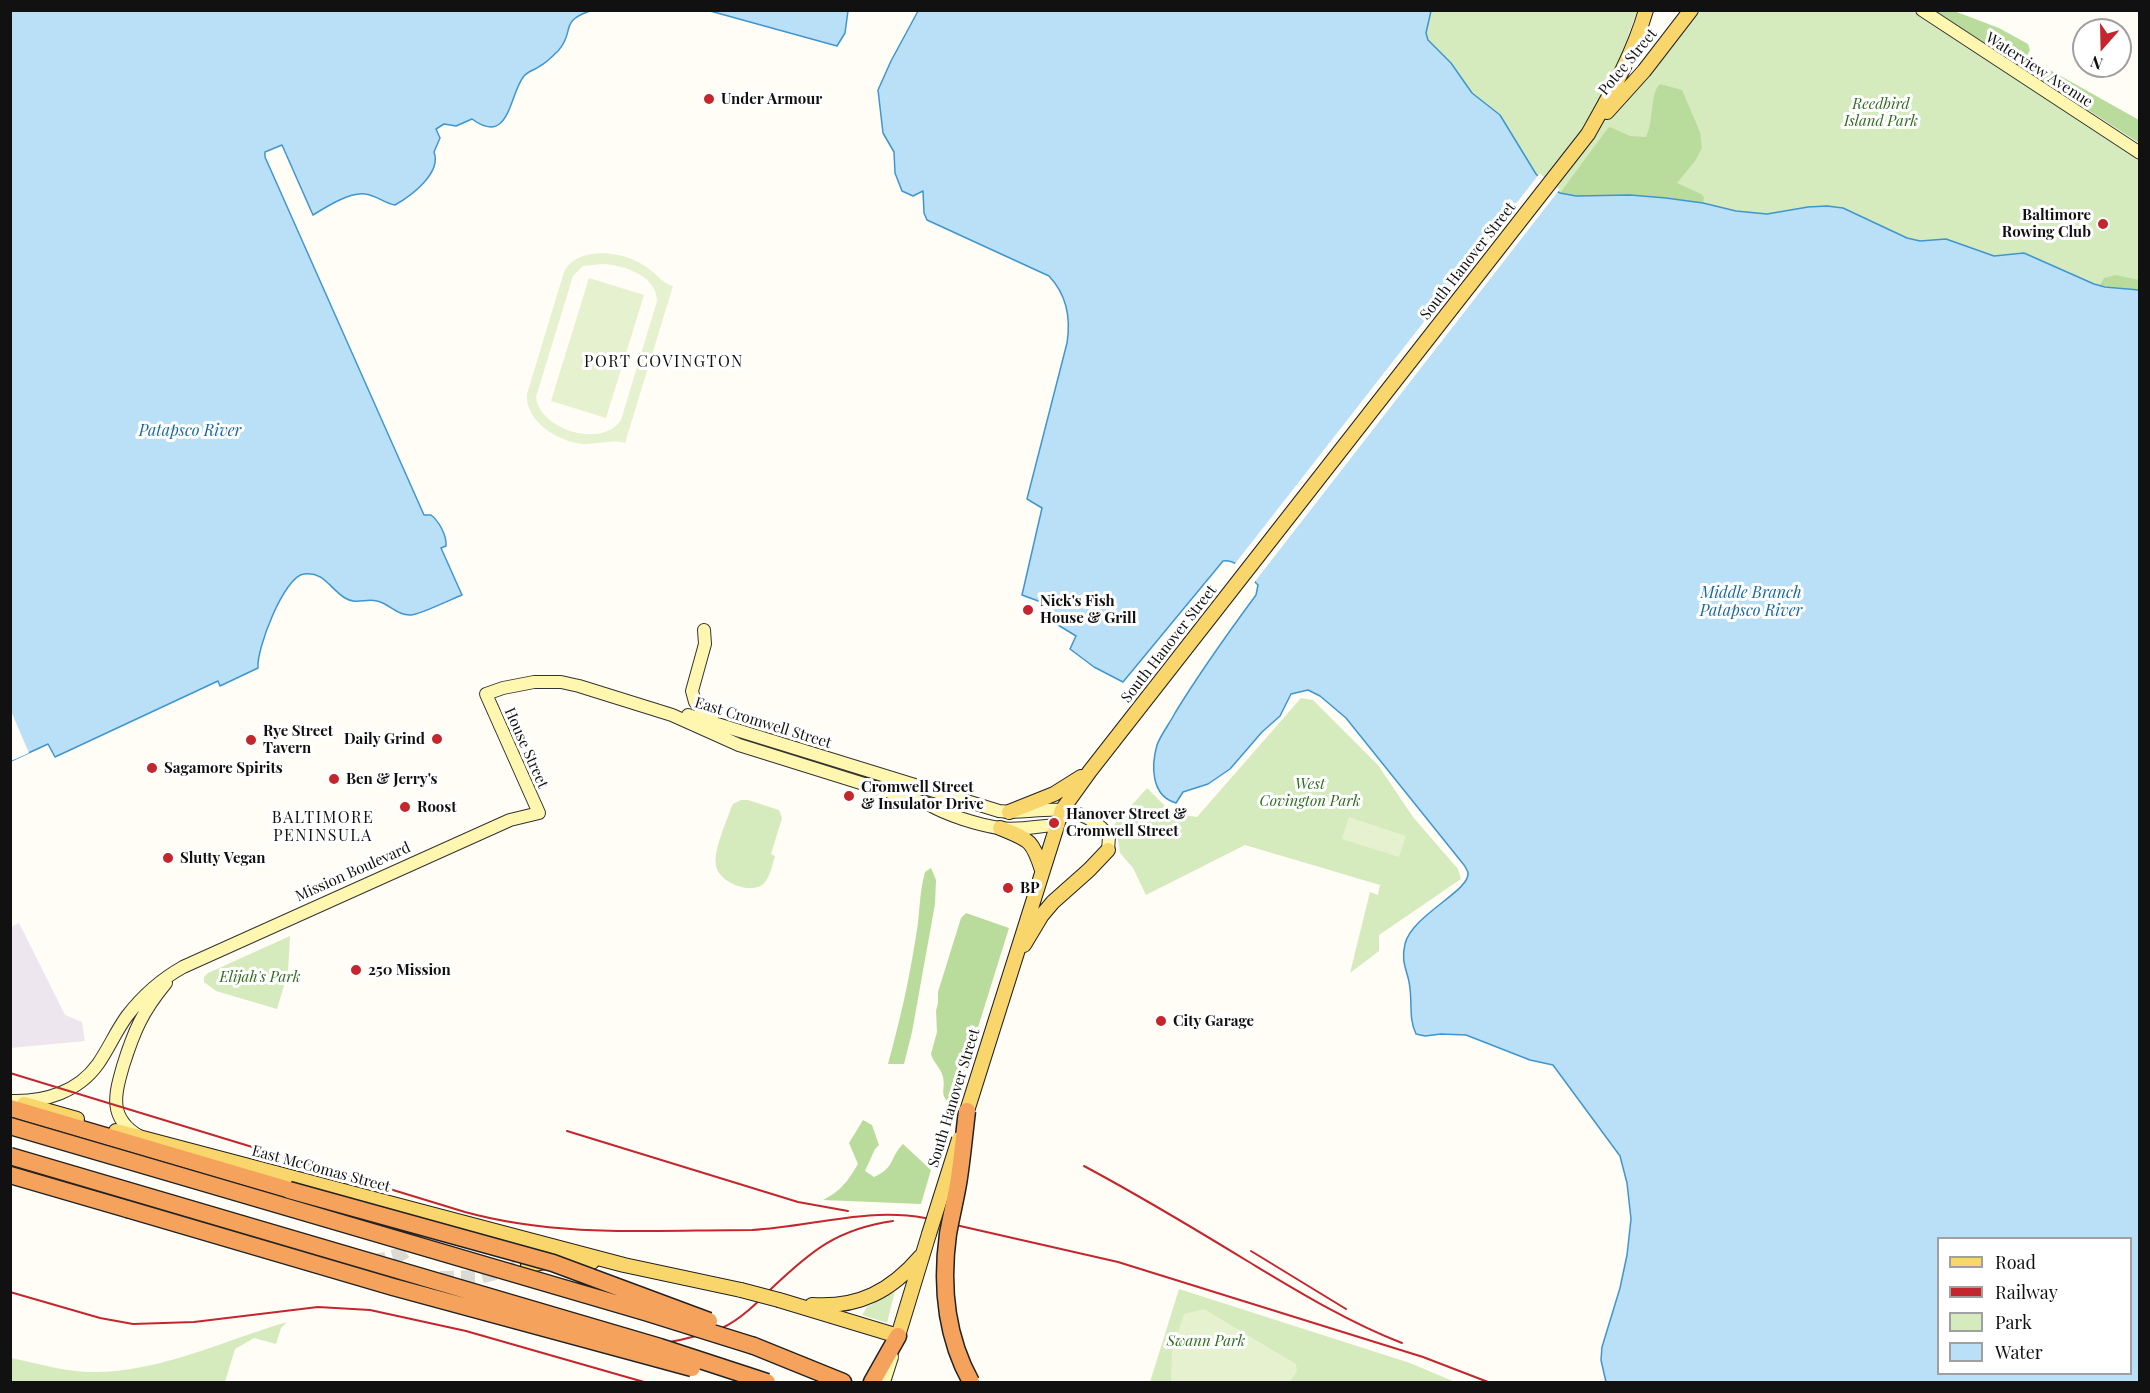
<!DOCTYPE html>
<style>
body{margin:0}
#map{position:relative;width:2150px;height:1393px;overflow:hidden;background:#fffdf5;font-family:"Playfair Display",serif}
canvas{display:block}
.frame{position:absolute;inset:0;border:12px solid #111;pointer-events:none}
.legend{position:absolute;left:1937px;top:1237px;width:195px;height:138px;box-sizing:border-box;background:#fff;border:2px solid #a0a0a0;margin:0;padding:8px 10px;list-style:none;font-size:18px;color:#111}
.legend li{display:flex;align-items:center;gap:12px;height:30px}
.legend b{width:30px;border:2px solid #a0a0a0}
.north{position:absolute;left:2072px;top:18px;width:60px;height:60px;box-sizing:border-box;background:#fff;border:2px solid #a0a0a0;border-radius:50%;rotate:200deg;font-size:16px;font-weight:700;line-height:24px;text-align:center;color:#111}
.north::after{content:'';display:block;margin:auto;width:21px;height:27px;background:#c4262e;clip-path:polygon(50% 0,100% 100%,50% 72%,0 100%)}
</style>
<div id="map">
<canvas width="2150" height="1393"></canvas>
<div class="frame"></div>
<ul class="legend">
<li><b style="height:8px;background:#f9d66b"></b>Road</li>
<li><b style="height:8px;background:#c4262e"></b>Railway</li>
<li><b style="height:16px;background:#d5ebbd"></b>Park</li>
<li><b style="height:16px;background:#b9e0f7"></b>Water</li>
</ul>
<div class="north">N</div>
</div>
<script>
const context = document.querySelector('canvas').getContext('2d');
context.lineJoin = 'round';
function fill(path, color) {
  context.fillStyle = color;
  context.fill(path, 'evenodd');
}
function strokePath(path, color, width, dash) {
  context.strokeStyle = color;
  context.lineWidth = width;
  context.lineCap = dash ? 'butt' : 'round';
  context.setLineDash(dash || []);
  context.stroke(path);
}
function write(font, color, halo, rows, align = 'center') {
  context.font = font + ' "Playfair Display",serif';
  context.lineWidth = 6;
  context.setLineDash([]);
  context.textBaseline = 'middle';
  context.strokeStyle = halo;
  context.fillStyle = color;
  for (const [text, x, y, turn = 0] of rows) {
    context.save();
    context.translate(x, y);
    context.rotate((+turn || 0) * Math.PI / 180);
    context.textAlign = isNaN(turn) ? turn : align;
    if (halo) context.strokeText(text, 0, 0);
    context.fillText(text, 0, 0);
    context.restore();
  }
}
const industrial = new Path2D(`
 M 19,923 L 65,1015 L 82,1022 L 85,1041 L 11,1048 L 11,927 Z`);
const green = new Path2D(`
 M 1431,11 L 1637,11 L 1618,64 L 1606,89 L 1642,82 L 1701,11 L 1912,11 L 2139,159 L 2139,290 L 2105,287 L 2094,284 L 2024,253 L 1994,256 L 1946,239 L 1920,241 L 1907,238 L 1843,208 L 1827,206 L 1808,207 L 1767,214 L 1736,211 L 1703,203 L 1560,193 L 1548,186 L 1536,174 L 1500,116 L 1472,93 L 1451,63 L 1428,40 L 1426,33 Z
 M 1301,698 L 1313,700 L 1378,765 L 1413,817 L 1458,869 L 1461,879 L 1379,935 L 1379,951 L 1350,973 L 1370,892 L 1378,895 L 1380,885 L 1245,845 L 1146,895 L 1133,868 L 1120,853 L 1117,834 L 1113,826 L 1147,788 L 1172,813 L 1197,817 Z
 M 741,800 L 748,800 L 779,810 L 782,818 L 771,854 L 775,856 C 772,865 770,879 762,885 C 748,894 719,882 716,866 C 713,851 726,823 731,808 L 733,804 Z
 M 290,936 L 288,972 L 277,1009 L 216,991 L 204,982 L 204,977 L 208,973 Z
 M 1179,1289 L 1410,1363 L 1455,1382 L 1150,1382 Z
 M 895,1291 L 887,1323 L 862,1315 L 867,1307 Z
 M 287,1322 L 281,1328 L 276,1344 L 254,1338 L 235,1349 L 225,1382 L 11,1382 L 11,1358 C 36,1363 62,1371 87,1372 C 157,1374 222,1341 287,1322 Z`);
const forest = new Path2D(`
 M 1935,11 L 1954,11 L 1999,28 L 2028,44 L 2030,50 L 2027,56 L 2030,63 L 2050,70 L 2139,120 L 2139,143 Z
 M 1660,84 L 1682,90 L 1700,132 L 1702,148 L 1695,161 L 1677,183 L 1701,194 L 1704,197 L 1703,203 L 1666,198 L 1576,196 L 1560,193 L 1608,128 L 1610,127 L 1630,136 L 1646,137 C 1654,121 1650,92 1660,84 Z
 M 2116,275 L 2139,280 L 2139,290 L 2100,285 L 2104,278 Z
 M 931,868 L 936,880 L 935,904 L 912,1032 L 904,1064 L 888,1064 C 900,1020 909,981 916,936 C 920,915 919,893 925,872 Z
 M 966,913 L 1009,928 L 956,1098 L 951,1106 C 938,1092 946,1091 943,1077 C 941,1068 933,1062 931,1054 L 937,1032 L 936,1011 L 938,1003 L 938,992 L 961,918 Z
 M 863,1120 L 872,1125 L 879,1145 L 875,1149 L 865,1171 L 874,1177 C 896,1167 889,1158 903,1144 L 931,1170 L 921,1204 L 823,1200 C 841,1191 848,1181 858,1164 L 849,1143 Z`);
const pitch = new Path2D(`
 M 602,253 C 619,254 635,258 649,269 C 659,276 661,282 673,286 L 625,443 C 611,439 597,445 582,444 C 558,441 525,422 527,394 L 564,272 C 572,257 586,254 602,253 ZM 603,264 C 624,265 657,276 657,301 L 621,420 C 602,449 540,430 536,397 L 573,276 L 583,266 Z
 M 589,278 L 644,295 L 606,418 L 551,401 Z
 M 1349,817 L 1406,836 L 1399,857 L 1342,839 Z
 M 1204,1309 L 1296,1364 L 1297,1371 L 1290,1382 L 1171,1382 L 1172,1352 L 1184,1314 Z`);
const water = new Path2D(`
 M 11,11 L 590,11 C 558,22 576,31 558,51 C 553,56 546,63 540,66 C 535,70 528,71 524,76 C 509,94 510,147 472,119 L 456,126 L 444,124 L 436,129 L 440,138 L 434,152 C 442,173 411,196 395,205 C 384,203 376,195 365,194 C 349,192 326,207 313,215 L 282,145 L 265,152 L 265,157 L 424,515 L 431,515 C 439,521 447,536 446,546 L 441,548 L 462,595 C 452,599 419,615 411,615 C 398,616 388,603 377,601 C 366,598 356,605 345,598 C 330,589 324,571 304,574 C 284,576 256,650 258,668 L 220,686 L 218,681 L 55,757 L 48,744 L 11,761 Z
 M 710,11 L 848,10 L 848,11 L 845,33 L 837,46 Z
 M 918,11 L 1431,11 L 1426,33 L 1428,40 L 1451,63 L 1472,93 L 1500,115 L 1536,174 L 1548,186 L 1560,193 L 1576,196 L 1630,195 L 1666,198 L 1703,203 L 1736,211 L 1767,214 L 1808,207 L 1827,206 L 1843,208 L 1907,238 L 1920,241 L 1946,239 L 1994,256 L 2024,253 L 2094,284 L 2105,287 L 2139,290 L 2139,1382 L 1606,1382 L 1601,1360 L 1602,1347 L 1620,1288 L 1627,1255 L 1631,1219 L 1627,1183 L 1620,1156 L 1553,1065 L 1530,1060 L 1466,1035 L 1441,1034 L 1425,1036 L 1416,1034 C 1409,1020 1412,1004 1410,989 C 1409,972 1400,964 1405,944 C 1412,915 1470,891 1468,873 C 1468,872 1465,866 1464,865 L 1346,718 L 1320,696 L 1308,690 L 1291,694 L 1280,716 L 1262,732 L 1230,769 L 1208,784 L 1183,792 L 1176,803 C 1151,796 1151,766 1157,745 C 1161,734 1170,723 1175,713 C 1200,672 1228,633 1256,595 L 1258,585 C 1248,575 1238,559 1223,561 L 1123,682 L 1094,667 L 1070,649 L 1076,636 L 1045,617 L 1041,602 L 1022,595 L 1042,508 L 1027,499 L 1067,343 C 1071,318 1067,295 1049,276 L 927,220 L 924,213 L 923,191 L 913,196 L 902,191 L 895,173 L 894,152 L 883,133 L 878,90 L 891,61 ZM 1938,1238 L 2130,1238 L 2130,1374 L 1938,1374 Z`);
const pier = new Path2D(`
 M 1540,173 L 1549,184 L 1560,189 L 1253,584 L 1234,565 Z
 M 11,711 L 29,753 L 11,761 L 10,761 Z`);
const primaryTunnel = new Path2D(`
 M 372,1261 C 397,1258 427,1250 410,1218
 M 440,1278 L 479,1277 L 528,1265`);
const secondary = new Path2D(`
 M 1922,10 L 2140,153
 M 704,630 L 705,644 L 692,691 L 695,702 L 713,721
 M 688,715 L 999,811 C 1020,814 1040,808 1061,810 C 1078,811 1100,822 1109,837 L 1108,850
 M 12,1101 C 45,1102 78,1092 98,1064 C 109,1048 116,1031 127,1016 C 143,995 160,980 183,967 L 510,820 L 539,813 L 486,694 L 503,688 L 534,682 L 561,682 L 579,686 L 672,715 L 739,745 L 928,804 C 946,815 979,825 999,828 C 1018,831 1038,826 1056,825
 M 139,1136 C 108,1118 115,1094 123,1066 C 134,1031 142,1012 166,983
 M 884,1382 L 892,1357`);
const primary = new Path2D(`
 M 1607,112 L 1644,71 L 1691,10
 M 1009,812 L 1054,794 L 1081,777
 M 1000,828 C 1029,840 1032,839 1042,870
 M 1024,945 L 1042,915 L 1053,902 L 1089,870 L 1108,850
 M 24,1104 L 77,1119
 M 967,1111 L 1062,810 L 1090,771 L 1588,134 C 1611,93 1633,55 1646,10
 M 116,1131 L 624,1265 L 741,1290
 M 528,1265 L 556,1260 L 592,1262
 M 779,1300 L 898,1336 L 929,1234
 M 812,1305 C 859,1308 891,1291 921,1256`);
const highway = new Path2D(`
 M 10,1108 L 289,1190
 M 10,1175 L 127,1209
 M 754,1346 L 843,1382
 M 872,1382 L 898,1336`);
const rail = new Path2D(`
 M 10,1073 L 465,1212 C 559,1238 656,1230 752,1230 C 810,1227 867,1207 925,1218 L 1118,1262 L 1423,1357 L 1488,1382
 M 567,1131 L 798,1202 L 848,1211
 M 1084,1166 C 1140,1196 1195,1229 1249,1262 C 1299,1292 1348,1322 1402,1343
 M 1251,1251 L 1346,1309
 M 10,1292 L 100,1318 L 133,1324 L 194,1322 L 318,1307 L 370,1310 L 466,1331 L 644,1382
 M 566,1337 C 616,1347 646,1350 696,1336 C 705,1333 714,1332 722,1328 C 741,1319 757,1303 772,1288 C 811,1251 837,1229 893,1221`);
const primaryBridge = new Path2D(`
 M 929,1234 L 959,1139
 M 741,1290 L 779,1300`);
const highwayBridge = new Path2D(`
 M 967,1111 C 964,1135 962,1160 958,1184 C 955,1201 951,1217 948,1234 C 941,1285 946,1337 971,1382
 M 10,1126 L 645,1312 L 754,1346
 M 10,1156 L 660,1347 L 767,1382
 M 289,1190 L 553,1263 L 709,1321
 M 127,1209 L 393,1287 L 692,1368`);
const markers = [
 [709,99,6,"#c4262e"],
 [2103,224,6,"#c4262e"],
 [1028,610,6,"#c4262e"],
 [437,739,6,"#c4262e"],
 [251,740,6,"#c4262e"],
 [152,768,6,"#c4262e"],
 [334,779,6,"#c4262e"],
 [849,796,6,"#c4262e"],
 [405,807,6,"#c4262e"],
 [1054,823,6,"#c4262e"],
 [168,858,6,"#c4262e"],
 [1008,888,6,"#c4262e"],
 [356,970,6,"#c4262e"],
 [1161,1021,6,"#c4262e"]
];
const streetNames = [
 ["Potee Street",1628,62,-50],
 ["Waterview Avenue",2039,70,33],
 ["South Hanover Street",1468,261,-52],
 ["South Hanover Street",1169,644,-52],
 ["East Cromwell Street",763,723,17],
 ["House Street",526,748,66],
 ["Mission Boulevard",353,872,-24],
 ["South Hanover Street",954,1098,-73],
 ["East McComas Street",321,1169,15]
];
const poiNames = [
 ["Under Armour",721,99],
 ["Baltimore",2091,215,"right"],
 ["Rowing Club",2091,232,"right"],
 ["Nick's Fish",1040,601],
 ["House & Grill",1040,618],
 ["Rye Street",263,731],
 ["Tavern",263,748],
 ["Daily Grind",425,739,"right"],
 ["Sagamore Spirits",164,768],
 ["Ben & Jerry's",346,779],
 ["Cromwell Street",861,787],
 ["& Insulator Drive",861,804],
 ["Roost",417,807],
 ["Hanover Street &",1066,814],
 ["Cromwell Street",1066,831],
 ["Slutty Vegan",180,858],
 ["BP",1020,888],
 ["250 Mission",368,970],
 ["City Garage",1173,1021]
];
const parkNames = [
 ["Reedbird",1881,104],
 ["Island Park",1881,121],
 ["West",1310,784],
 ["Covington Park",1310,801],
 ["Elijah's Park",260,977],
 ["Swann Park",1206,1341]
];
const neighbourhoodNames = [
 ["PORT COVINGTON",664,362],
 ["BALTIMORE",323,818],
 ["PENINSULA",323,836]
];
const waterNames = [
 ["Patapsco River",190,431],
 ["Middle Branch",1751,593],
 ["Patapsco River",1751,611]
];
fill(industrial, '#eee6ef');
fill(green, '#d5ebbd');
fill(forest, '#b9dc9c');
fill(pitch, '#e6f2cf');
fill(water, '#b9e0f7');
strokePath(water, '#3f96cf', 1.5);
fill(pier, '#fffdf5');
strokePath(primaryTunnel, '#dbdad3', 14, [14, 7]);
strokePath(secondary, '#333', 14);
strokePath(primary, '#222', 16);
strokePath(highway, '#222', 19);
strokePath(secondary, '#fff6b0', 12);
strokePath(primary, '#f9d66b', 14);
strokePath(highway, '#f5a25d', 16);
strokePath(rail, '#c4262e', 2);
strokePath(primaryBridge, '#222', 16, []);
strokePath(highwayBridge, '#222', 19, []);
strokePath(primaryBridge, '#f9d66b', 14);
strokePath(highwayBridge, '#f5a25d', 16);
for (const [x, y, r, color] of markers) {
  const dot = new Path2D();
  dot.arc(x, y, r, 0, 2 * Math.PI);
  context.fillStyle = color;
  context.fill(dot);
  strokePath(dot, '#fff', 2);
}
write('15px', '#111', '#fff', streetNames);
write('bold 15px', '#111', '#fff', poiNames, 'left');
write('italic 15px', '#2f6b1f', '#fff', parkNames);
context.letterSpacing = '1.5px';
write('16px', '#111', '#fff', neighbourhoodNames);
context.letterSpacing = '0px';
write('italic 16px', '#1768a6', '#fff', waterNames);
</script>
